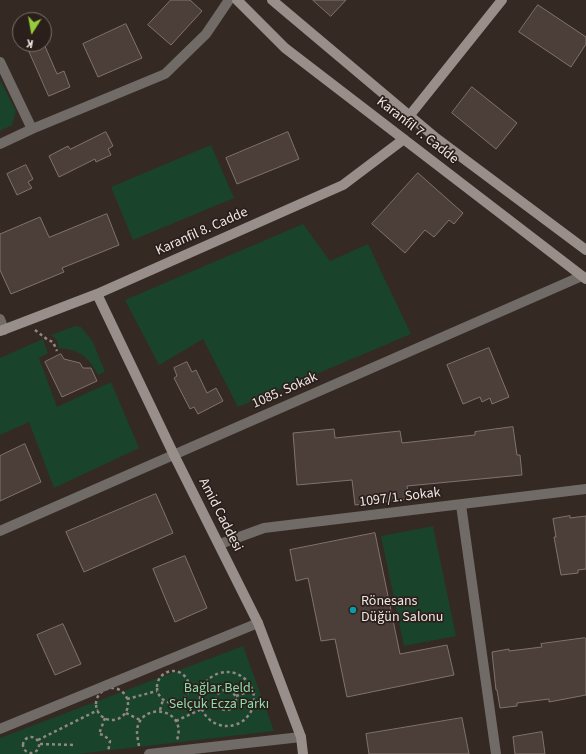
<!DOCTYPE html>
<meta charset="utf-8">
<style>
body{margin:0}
#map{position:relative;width:586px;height:754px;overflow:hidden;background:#352924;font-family:"Source Sans 3",sans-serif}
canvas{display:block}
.north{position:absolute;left:12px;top:12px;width:40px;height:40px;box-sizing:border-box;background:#2b1f1b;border:1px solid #796f6b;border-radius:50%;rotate:191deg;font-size:11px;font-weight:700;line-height:16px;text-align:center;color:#efe7e4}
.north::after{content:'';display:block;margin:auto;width:14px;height:18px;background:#94cc3c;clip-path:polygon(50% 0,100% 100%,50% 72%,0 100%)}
</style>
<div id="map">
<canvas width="586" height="754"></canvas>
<div class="north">K</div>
</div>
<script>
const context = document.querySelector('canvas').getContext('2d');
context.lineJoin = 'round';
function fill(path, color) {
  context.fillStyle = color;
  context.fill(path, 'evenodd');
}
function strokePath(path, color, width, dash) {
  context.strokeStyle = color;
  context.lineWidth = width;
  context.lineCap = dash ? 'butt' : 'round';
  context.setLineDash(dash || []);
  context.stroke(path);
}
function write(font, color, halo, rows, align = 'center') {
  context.font = font + ' "Source Sans 3",sans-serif';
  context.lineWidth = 3.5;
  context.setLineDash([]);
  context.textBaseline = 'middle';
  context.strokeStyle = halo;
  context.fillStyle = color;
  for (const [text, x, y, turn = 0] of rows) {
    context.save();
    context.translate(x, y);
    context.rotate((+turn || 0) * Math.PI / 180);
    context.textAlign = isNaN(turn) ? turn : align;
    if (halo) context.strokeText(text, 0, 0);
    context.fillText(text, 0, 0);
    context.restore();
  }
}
const green = new Path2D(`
 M 0,80 L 16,111 L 12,125 L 0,131 Z
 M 211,145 L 234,198 L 133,240 L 111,187 Z
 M 303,224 L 330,261 L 368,244 L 411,334 L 238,407 L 203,339 L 159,365 L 125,300 Z
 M 75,326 L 81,327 L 93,342 L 105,372 L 98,375 C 88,356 80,350 59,348 L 57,340 L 51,335 Z
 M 43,339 L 48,353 L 39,358 L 57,407 L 111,382 L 139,448 L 54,488 L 29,422 L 0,435 L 0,358 Z
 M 433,526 L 456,636 L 404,646 L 381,536 Z
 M 243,646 L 274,731 L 78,754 L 0,754 L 0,738 Z`);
const building = new Path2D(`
 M 171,0 L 190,0 L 202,11 L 171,45 L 148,25 Z
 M 313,0 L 346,0 L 331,16 Z
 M 538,5 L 586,37 L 586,44 L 571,67 L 519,32 Z
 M 126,24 L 142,58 L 98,77 L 83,44 Z
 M 26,44 L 44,44 L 57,74 L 64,71 L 70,87 L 49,96 Z
 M 472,87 L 517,123 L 496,149 L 452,113 Z
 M 106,132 L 113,146 L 108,149 L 111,155 L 96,162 L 95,159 L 59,177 L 49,156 L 68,146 L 70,149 Z
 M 288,132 L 299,159 L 237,184 L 226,158 Z
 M 26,165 L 33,179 L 28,182 L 32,188 L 17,195 L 7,174 Z
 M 418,173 L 463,213 L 454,224 L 449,220 L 434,237 L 425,230 L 405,253 L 372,224 Z
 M 107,214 L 119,245 L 62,268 L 64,272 L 11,294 L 0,270 L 0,234 L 40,217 L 49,237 Z
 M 489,348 L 509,397 L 492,404 L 490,398 L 482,402 L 480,397 L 463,404 L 447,365 Z
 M 61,354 L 64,359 L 80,363 L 83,368 L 91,368 L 97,381 L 62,397 L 45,362 Z
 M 187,362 L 192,372 L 196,370 L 207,393 L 216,388 L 223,401 L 198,414 L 194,407 L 190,409 L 174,378 L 177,376 L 174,368 Z
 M 513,427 L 517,455 L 520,455 L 522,475 L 407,486 L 409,499 L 355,505 L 352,480 L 297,485 L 293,433 L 334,429 L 335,438 L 400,431 L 402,443 L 475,435 L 475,432 Z
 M 25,444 L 41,482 L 0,501 L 0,456 Z
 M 156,494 L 173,533 L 84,572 L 66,532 Z
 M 570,516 L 570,518 L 586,516 L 586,569 L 578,570 L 578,573 L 561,575 L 554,537 L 556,537 L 553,519 Z
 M 375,533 L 400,654 L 447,645 L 454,675 L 347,697 L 335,639 L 321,641 L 308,578 L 296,581 L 290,550 Z
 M 185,556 L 207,608 L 175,622 L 153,569 Z
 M 63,624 L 81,664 L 55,675 L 37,635 Z
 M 585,638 L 586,639 L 586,695 L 549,702 L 549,699 L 517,703 L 517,706 L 500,708 L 497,690 L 496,690 L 492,652 L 509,649 L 509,651 L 542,647 L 541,644 Z
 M 462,718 L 469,754 L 369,754 L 366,734 Z
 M 542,732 L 545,754 L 515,754 L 513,737 Z`);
const path = new Path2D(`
 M 35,330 L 48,340 L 53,342 L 57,351
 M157 687a16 16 0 1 1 32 0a16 16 0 1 1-32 0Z
 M200 699a27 27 0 1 1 54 0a27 27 0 1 1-54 0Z
 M96 704a16 16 0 1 1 32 0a16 16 0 1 1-32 0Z
 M216 700a10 10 0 1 1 20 0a10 10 0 1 1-20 0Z
 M 236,696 L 253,690
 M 127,699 L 157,691
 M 160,710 L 163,700
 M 126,713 L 140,720
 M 105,718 L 99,734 L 104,735 L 110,741 L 108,752
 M 176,721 L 202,709
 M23 745a8 8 0 1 1 16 0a8 8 0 1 1-16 0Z
 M 38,740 L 98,710
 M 40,744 L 76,745
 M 139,746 C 138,741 137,735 137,731 C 139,701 188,707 177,740`);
const street = new Path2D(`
 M 0,62 L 32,129
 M 0,144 L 32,129 L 165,74 L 206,34 L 229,0
 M 0,319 L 4,330
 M 461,505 L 496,754
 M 0,531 L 582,276
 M 220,544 L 264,528 L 586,489
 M 0,729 L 258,623
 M 149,754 L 301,737`);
const secondary = new Path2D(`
 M 237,0 L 285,48 L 586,279
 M 272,0 L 436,138 L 586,250
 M 410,115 L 502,0
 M 97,294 L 174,455 L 258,623 L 301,737 L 303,754
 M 0,331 L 97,294 L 343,185 L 404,139`);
const markers = [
 [353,610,4,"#0f9aa8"]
];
const streetNames = [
 ["Karanfil 7. Cadde",417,131,38],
 ["Karanfil 8. Cadde",202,232,-24],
 ["1085. Sokak",285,391,-24],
 ["1097/1. Sokak",400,498,-7],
 ["Amid Caddesi",220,515,63]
];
const poiNames = [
 ["Rönesans",361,602],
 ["Düğün Salonu",361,618]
];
const parkNames = [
 ["Bağlar Beld.",219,689],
 ["Selçuk Ecza Parkı",219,705]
];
fill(green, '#1a432b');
fill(building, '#4c3f3a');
strokePath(building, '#81726d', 1);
strokePath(path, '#918783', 2.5, [3, 3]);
strokePath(street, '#716b68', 10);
strokePath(secondary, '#988e8a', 10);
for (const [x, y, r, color] of markers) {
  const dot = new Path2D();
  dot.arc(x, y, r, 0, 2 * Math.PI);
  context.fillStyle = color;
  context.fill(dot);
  strokePath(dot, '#2b1f1b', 1.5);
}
write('14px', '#efe7e4', '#2b1f1b', streetNames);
write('14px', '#efe7e4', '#2b1f1b', poiNames, 'left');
write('14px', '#8bdeab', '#2b1f1b', parkNames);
</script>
